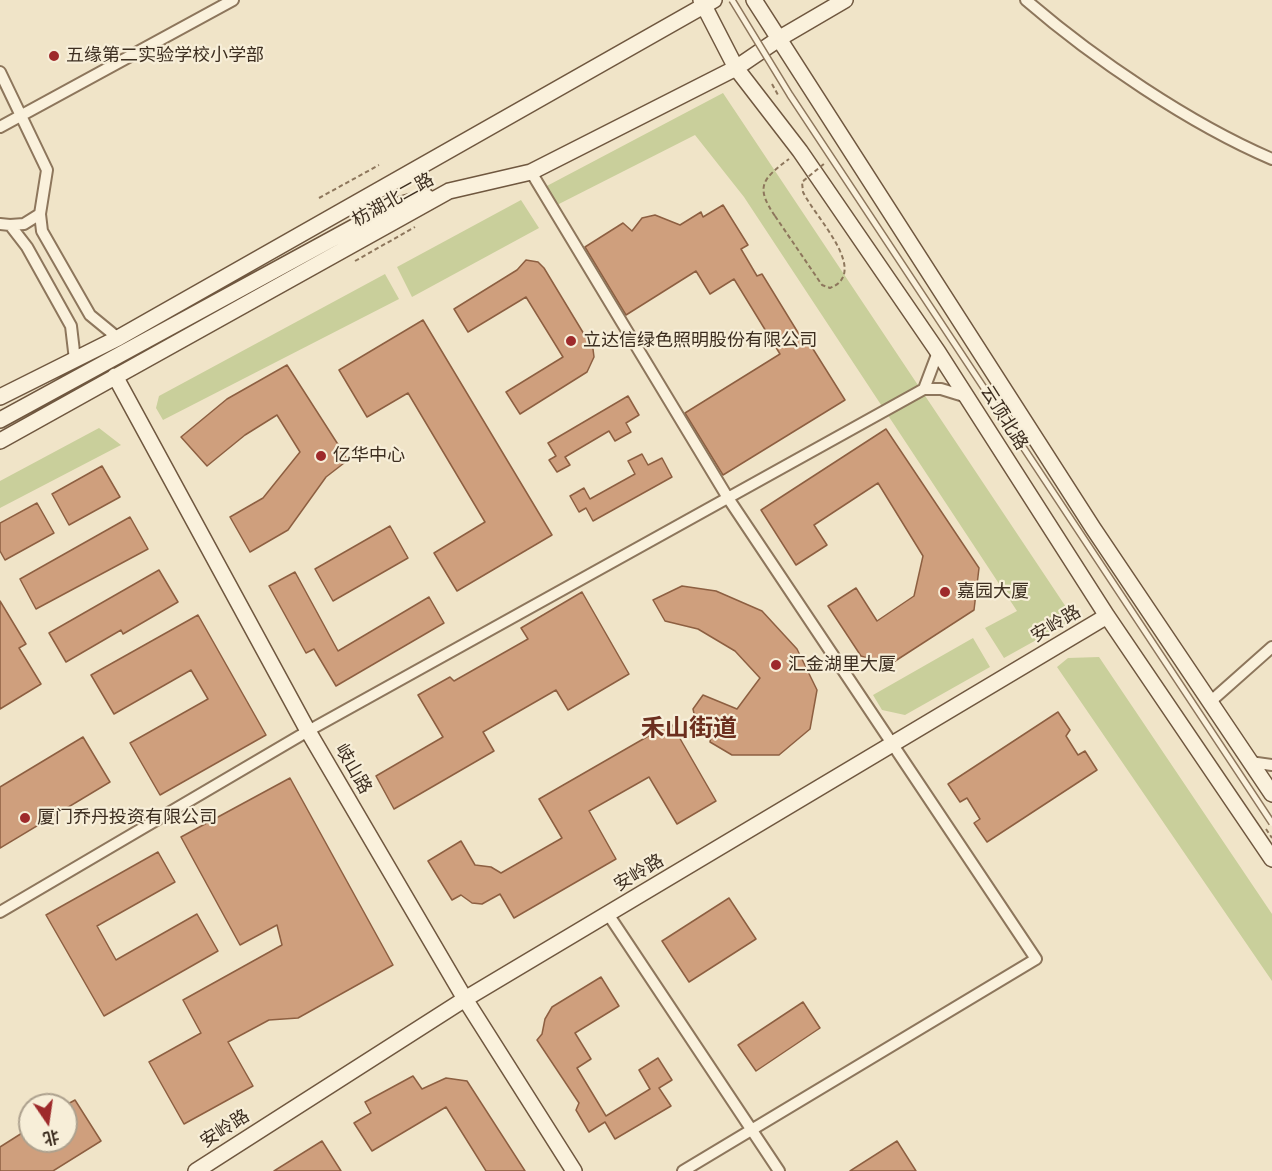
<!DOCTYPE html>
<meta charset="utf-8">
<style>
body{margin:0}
#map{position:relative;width:1272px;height:1171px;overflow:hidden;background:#f0e4c8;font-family:Literata,"Noto Sans SC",serif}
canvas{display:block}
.north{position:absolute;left:18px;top:1093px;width:60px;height:60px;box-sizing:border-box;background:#f7eed8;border:2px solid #ada18e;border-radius:50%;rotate:167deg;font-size:16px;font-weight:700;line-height:24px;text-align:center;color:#3d2e20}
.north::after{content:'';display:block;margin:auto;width:21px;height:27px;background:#9e2a2b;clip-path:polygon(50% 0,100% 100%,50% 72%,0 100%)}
</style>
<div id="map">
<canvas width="1272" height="1171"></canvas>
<div class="north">北</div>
</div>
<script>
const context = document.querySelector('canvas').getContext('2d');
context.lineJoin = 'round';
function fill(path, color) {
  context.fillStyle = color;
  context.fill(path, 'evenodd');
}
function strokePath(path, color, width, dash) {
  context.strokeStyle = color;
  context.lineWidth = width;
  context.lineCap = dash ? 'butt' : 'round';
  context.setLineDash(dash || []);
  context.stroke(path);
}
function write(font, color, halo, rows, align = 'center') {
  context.font = font + ' Literata,"Noto Sans SC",serif';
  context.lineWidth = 4.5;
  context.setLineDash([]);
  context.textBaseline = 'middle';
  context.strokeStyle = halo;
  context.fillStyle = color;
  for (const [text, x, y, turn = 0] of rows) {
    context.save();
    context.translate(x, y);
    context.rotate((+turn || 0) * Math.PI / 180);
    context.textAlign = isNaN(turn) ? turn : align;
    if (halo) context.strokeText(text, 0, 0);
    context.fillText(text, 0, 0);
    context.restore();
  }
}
const green = new Path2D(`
 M 723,93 L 1074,619 L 1004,658 L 985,628 L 1017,611 L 744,197 L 695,135 L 553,207 L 543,188 Z
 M 521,200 L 539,228 L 412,297 L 397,267 Z
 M 385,274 L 399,299 L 163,420 L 156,408 L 159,396 Z
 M 99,428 L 121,445 L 0,508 L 0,481 Z
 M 973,638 L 990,667 L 905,715 L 882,710 L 873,695 Z
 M 1099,657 L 1272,914 L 1272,981 L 1057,667 L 1068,658 Z`);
const building = new Path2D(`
 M 723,205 L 748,245 L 741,249 L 757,276 L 762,274 L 805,344 L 808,341 L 845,400 L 723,475 L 685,413 L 780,354 L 734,279 L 710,294 L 696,271 L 626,315 L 585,247 L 623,223 L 632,231 L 642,218 L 655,215 L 680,225 L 701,212 L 703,217 Z
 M 526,260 L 538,262 L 544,268 L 593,349 L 594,357 L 587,372 L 520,414 L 506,392 L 563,357 L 526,297 L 468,332 L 454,309 L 517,270 Z
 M 423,320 L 552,535 L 457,591 L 434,553 L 485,522 L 408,393 L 367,417 L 339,370 Z
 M 287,365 L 348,460 L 326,477 L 288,530 L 250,552 L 230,517 L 263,498 L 300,452 L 277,415 L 245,435 L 207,466 L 181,437 L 227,399 Z
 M 628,396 L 639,415 L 626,423 L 631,432 L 615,441 L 609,431 L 565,457 L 570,465 L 557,472 L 549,460 L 556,456 L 548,443 Z
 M 886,429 L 979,568 L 974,610 L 889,665 L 861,656 L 828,606 L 856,588 L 877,621 L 914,596 L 923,556 L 878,483 L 814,525 L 827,545 L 796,565 L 761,510 Z
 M 642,454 L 648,465 L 662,458 L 672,477 L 593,521 L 586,508 L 579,512 L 570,496 L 584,488 L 590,499 L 635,474 L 628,461 Z
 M 102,466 L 120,497 L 69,525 L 52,494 Z
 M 37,503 L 54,533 L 5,560 L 0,551 L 0,523 Z
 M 130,517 L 148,549 L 36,609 L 20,579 Z
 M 390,526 L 408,558 L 333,601 L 315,569 Z
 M 159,570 L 178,602 L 123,634 L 121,630 L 66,662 L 49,633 Z
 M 295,572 L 338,651 L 429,597 L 444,623 L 336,686 L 314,649 L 306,653 L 269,586 Z
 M 682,586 L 716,591 L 762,611 L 797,649 L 817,690 L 810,729 L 779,755 L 732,755 L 710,742 L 713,727 L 695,718 L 693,709 L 703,695 L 737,709 L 760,678 L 735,651 L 698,629 L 665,621 L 653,600 Z
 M 582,592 L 629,674 L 568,710 L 556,690 L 483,732 L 494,751 L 394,809 L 376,776 L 443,737 L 418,695 L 450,677 L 454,681 L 528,639 L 521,628 Z
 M 0,601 L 26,644 L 19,648 L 41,684 L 0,709 Z
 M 198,615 L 266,735 L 160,795 L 130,743 L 208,699 L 191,670 L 114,714 L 91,675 Z
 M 1058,712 L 1070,730 L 1066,736 L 1078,755 L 1085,751 L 1097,770 L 987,842 L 974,823 L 980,819 L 967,798 L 960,802 L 948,784 Z
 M 671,723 L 716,801 L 677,824 L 649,777 L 589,811 L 616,859 L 514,918 L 500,894 L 482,904 L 472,903 L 461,895 L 452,900 L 428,861 L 461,841 L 475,865 L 491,867 L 501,873 L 562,838 L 539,799 Z
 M 83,737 L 110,782 L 0,848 L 0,787 Z
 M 290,778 L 393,965 L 298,1018 L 269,1020 L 228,1042 L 253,1086 L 184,1124 L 149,1062 L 201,1033 L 183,1000 L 282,945 L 277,925 L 240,945 L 181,837 Z
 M 158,852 L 175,882 L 97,926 L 116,960 L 197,914 L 218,951 L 104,1016 L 46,915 Z
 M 729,898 L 756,939 L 689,982 L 662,941 Z
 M 601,977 L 619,1006 L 575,1033 L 591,1059 L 577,1068 L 606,1116 L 650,1089 L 639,1070 L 658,1058 L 672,1080 L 659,1088 L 671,1106 L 615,1139 L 605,1122 L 589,1132 L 576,1110 L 579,1103 L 537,1040 L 542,1034 L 545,1019 L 552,1007 Z
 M 803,1002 L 820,1028 L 756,1071 L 738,1045 Z
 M 413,1076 L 422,1089 L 446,1078 L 467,1081 L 525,1171 L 486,1171 L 446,1107 L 372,1151 L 354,1123 L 371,1113 L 365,1102 Z
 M 75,1100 L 101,1141 L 53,1171 L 0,1171 L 0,1147 L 30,1128 L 30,1141 L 66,1141 L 66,1105 Z
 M 322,1141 L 341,1171 L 274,1171 Z
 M 897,1141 L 916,1171 L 850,1171 Z`);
const path = new Path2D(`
 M 319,198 L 379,165
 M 775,216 C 755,187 762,179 789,159
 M 355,261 L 415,227`);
const street = new Path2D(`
 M 1026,0 C 1093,58 1190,124 1272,159
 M 0,72 L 47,170 L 40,214 L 42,231 L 90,315 L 118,338
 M 0,127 L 233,0
 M 531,172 L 728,498 L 1036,959 L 683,1171
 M 0,224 L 10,225 L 27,247 L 71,326 L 75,360
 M 10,225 L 24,224 L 40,214
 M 924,389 L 938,352
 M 1210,702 L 1272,647
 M 1250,762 L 1272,765
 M 0,912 L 308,731 L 924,389 L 941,389 L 967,397
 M 608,914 L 779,1171`);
const secondary = new Path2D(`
 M 701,0 L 736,68 L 800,151 L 938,352 L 1107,616 L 1272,859
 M 754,0 L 1093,528 L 1272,794
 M 115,376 L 308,731 L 465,999 L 574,1171
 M 0,397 L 118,338 L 714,0
 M 0,420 L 389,208 L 427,197
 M 0,441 L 449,191 L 531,172 L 736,68 L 780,38 L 845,0
 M 196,1171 L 465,999 L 1107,616`);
const pathBridge = new Path2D(`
 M 772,84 L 778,95
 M 775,216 L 822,285 L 830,288 C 871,272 814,216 803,192 L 802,182 L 825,163
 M 1266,829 L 1272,838`);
const laneBridge = new Path2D(`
 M 732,0 L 790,95 L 1272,823`);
const markers = [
 [54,56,6,"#9e2a2b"],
 [571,341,6,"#9e2a2b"],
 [321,456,6,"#9e2a2b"],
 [945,592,6,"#9e2a2b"],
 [776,665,6,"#9e2a2b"],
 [25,818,6,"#9e2a2b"]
];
const poiNames = [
 ["五缘第二实验学校小学部",66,56],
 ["立达信绿色照明股份有限公司",583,341],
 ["亿华中心",333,456],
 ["嘉园大厦",957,592],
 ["汇金湖里大厦",788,665],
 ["厦门乔丹投资有限公司",37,818]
];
const streetNames = [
 ["枋湖北二路",393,200,-29],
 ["云顶北路",1004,418,58],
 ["安岭路",1056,624,-31],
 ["岐山路",353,769,60],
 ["安岭路",639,873,-31],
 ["安岭路",225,1129,-33]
];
const districtNames = [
 ["禾山街道",689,729]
];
fill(green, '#c9cf9b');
fill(building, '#cf9f7d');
strokePath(building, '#8d5f41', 1.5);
strokePath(street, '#8d765c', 14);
strokePath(secondary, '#6f573f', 18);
strokePath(path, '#8d765c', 2, [4.5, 3]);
strokePath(street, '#faf1dc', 10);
strokePath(secondary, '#faf1dc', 15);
strokePath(laneBridge, '#8d765c', 8, []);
strokePath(pathBridge, '#8d765c', 2, [4.5, 3]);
strokePath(laneBridge, '#faf1dc', 5);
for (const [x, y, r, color] of markers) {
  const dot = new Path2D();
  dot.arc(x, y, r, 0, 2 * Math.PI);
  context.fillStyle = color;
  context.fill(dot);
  strokePath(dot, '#f7eed8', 2);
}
write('18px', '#3d2e20', '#f7eed8', poiNames, 'left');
write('18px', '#3d2e20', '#f7eed8', streetNames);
write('bold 24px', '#6b2e1e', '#f7eed8', districtNames);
</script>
